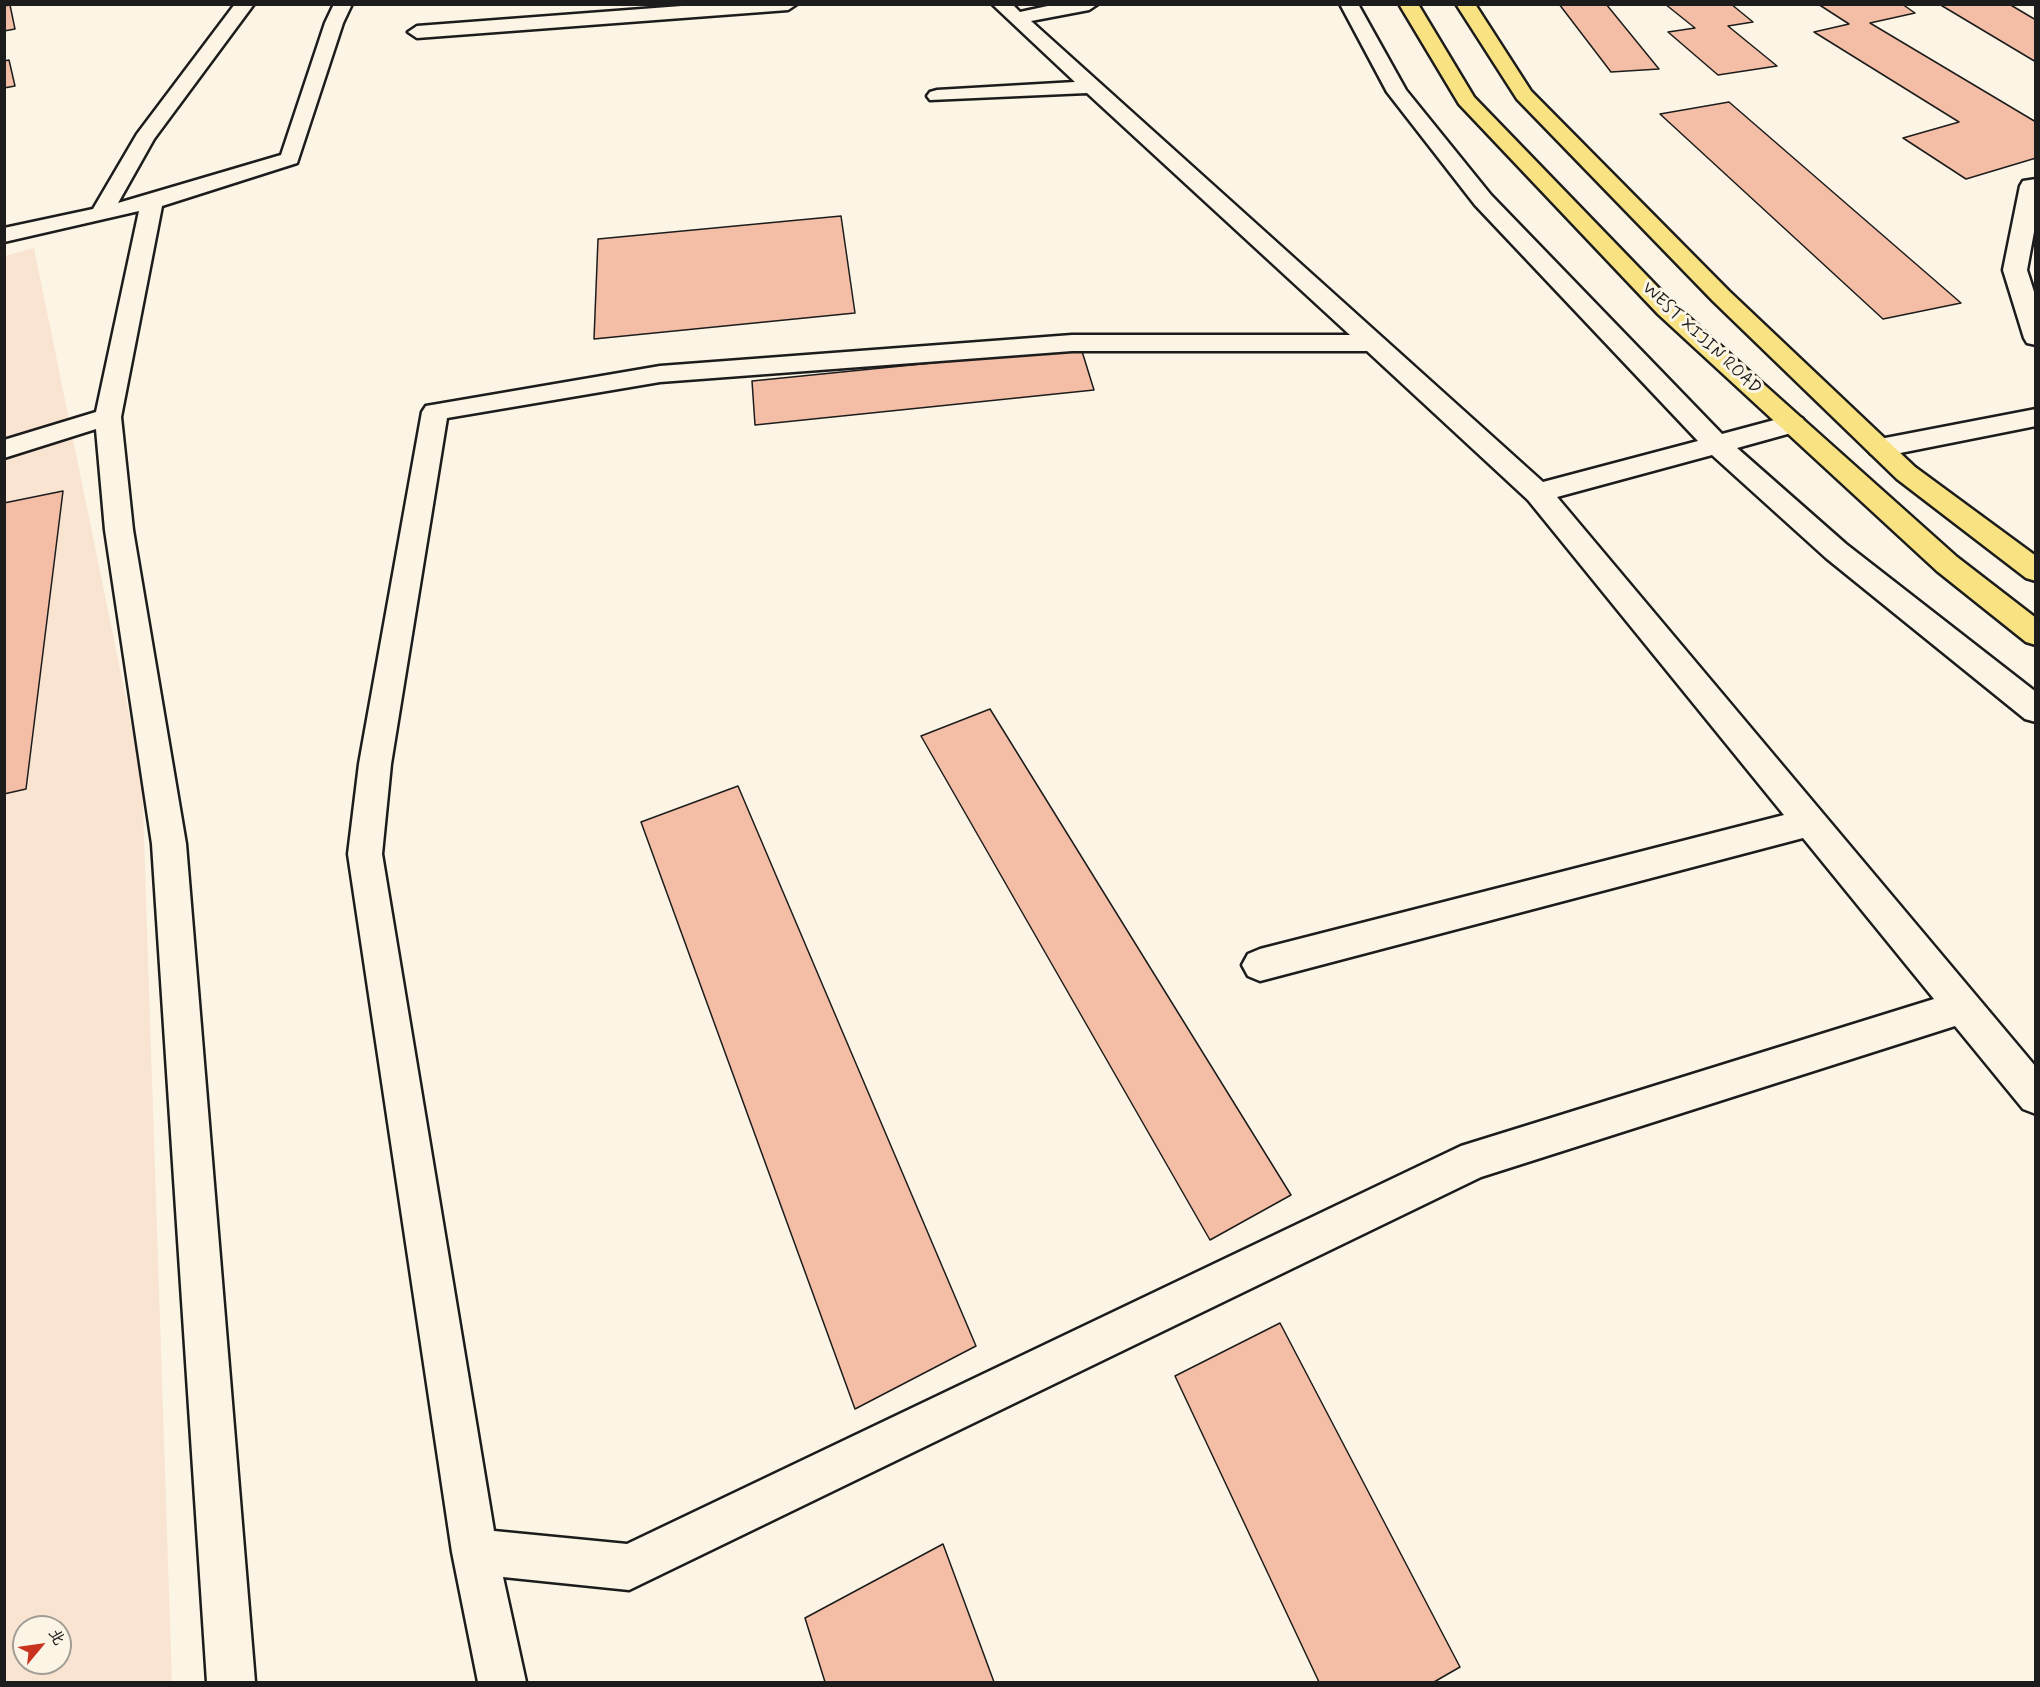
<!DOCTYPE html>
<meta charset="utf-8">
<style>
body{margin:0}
#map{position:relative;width:2040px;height:1687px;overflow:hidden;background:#fcf5e5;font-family:Mynerve,"LXGW WenKai TC",sans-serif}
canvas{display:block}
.frame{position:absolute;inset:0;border:6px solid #1c1c1c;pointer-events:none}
.north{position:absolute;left:12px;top:1615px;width:60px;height:60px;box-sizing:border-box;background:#fcf5e5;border:2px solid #a29e95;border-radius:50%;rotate:61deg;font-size:16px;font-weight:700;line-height:24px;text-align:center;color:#1c1c1c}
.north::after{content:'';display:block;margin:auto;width:21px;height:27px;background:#c8321e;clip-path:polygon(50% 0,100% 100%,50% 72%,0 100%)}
</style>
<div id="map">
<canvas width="2040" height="1687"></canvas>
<div class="frame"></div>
<div class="north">北</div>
</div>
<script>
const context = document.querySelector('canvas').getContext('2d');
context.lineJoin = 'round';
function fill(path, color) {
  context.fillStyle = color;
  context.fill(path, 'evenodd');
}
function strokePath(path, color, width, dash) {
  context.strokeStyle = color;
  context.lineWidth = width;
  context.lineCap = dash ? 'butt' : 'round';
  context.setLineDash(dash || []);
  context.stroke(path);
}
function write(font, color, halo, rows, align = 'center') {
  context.font = font + ' Mynerve,sans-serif';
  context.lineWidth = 6;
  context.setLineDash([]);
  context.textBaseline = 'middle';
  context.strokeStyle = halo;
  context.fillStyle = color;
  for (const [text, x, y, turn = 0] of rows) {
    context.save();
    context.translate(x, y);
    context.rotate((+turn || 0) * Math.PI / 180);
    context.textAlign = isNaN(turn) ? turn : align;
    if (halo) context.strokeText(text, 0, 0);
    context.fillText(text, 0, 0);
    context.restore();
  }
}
const built = new Path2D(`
 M 34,248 L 142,777 L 172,1682 L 5,1682 L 4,256 ZM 24,1627 L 60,1627 L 60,1663 L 24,1663 Z`);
const building = new Path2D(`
 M 1559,4 L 1606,4 L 1659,69 L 1611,72 Z
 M 1665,4 L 1731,4 L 1753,22 L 1728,26 L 1777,66 L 1718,75 L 1668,32 L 1695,28 Z
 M 1818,4 L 1902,4 L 1915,13 L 1870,23 L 2036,122 L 2036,158 L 1966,179 L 1903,138 L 1959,122 L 1814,32 L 1849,24 Z
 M 1939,4 L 2009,4 L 2036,20 L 2036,62 Z
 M 10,5 L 15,29 L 4,31 L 4,6 Z
 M 9,60 L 15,86 L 4,88 L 4,61 Z
 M 1729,102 L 1961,303 L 1883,319 L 1660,114 Z
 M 841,216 L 855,313 L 594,339 L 598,239 Z
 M 1081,348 L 1094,390 L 755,425 L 752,381 Z
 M 63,491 L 26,789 L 4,794 L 4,503 Z
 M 990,709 L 1291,1195 L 1210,1240 L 921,736 Z
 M 738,786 L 976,1346 L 855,1409 L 641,822 Z
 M 1280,1323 L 1460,1667 L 1434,1682 L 1319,1682 L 1175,1376 Z
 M 943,1544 L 994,1682 L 825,1682 L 805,1618 Z`);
const minor = new Path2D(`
 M 235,4 L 254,4 L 154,139 L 118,203 L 281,155 L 325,23 L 334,4 L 352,4 L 343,23 L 297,163 L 162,206 L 121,417 L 133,530 L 186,844 L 255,1682 L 207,1682 L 152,844 L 105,530 L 96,429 L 4,458 L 4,440 L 96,412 L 139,211 L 4,242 L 4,228 L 93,209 L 137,134 Z
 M 708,4 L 797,4 L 788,10 L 417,38 L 408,32 L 417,26 Z
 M 992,4 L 1012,4 L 1020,12 L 1057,4 L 1098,4 L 1089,10 L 1031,21 L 1543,482 L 1698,441 L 1475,205 L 1387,92 L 1340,4 L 1358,4 L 1406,90 L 1491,195 L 1722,434 L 1793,415 L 1802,418 L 1806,424 L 1802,430 L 1737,448 L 1846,544 L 2036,692 L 2036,722 L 2025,719 L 1826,558 L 1712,455 L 1557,497 L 2036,1067 L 2036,1114 L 2023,1109 L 1955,1026 L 1481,1177 L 629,1590 L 503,1577 L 526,1682 L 478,1682 L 452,1552 L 348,854 L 359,764 L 422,412 L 426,406 L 660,366 L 1072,335 L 1350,335 L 1087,93 L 930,100 L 927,96 L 930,92 L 937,90 L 1075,82 ZM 1072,351 L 1367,351 L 1528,500 L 1784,815 L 1260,949 L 1248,954 L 1242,965 L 1248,976 L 1260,981 L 1803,838 L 1934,999 L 1461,1146 L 627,1544 L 494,1531 L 382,854 L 391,764 L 447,418 L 660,382 Z
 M 2036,179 L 2036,221 L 2027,270 L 2036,298 L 2036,345 L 2027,343 L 2024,338 L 2003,270 L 2020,186 L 2023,181 Z
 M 2036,409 L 2036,426 L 1880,457 L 1871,454 L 1867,448 L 1871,442 L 1880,439 Z`);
const major = new Path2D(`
 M 1399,4 L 1418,4 L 1474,97 L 1674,304 L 1957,557 L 2036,618 L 2036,645 L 2026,642 L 1937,571 L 1658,314 L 1459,104 Z
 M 1456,4 L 1475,4 L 1531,91 L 1729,291 L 1915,467 L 2036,556 L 2036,581 L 2026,578 L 1897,479 L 1713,301 L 1517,99 Z`);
const farStreetnames = [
 ["WEST XIJIN ROAD",1701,339,43]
];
fill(built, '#f9e4d2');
fill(building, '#f3bea5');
strokePath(building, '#1c1c1c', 1.5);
strokePath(minor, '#1c1c1c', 5);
strokePath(major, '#1c1c1c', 5);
fill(minor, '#fcf5e5');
fill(major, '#f8e281');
write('18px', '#1c1c1c', '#fcf5e5', farStreetnames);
</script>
